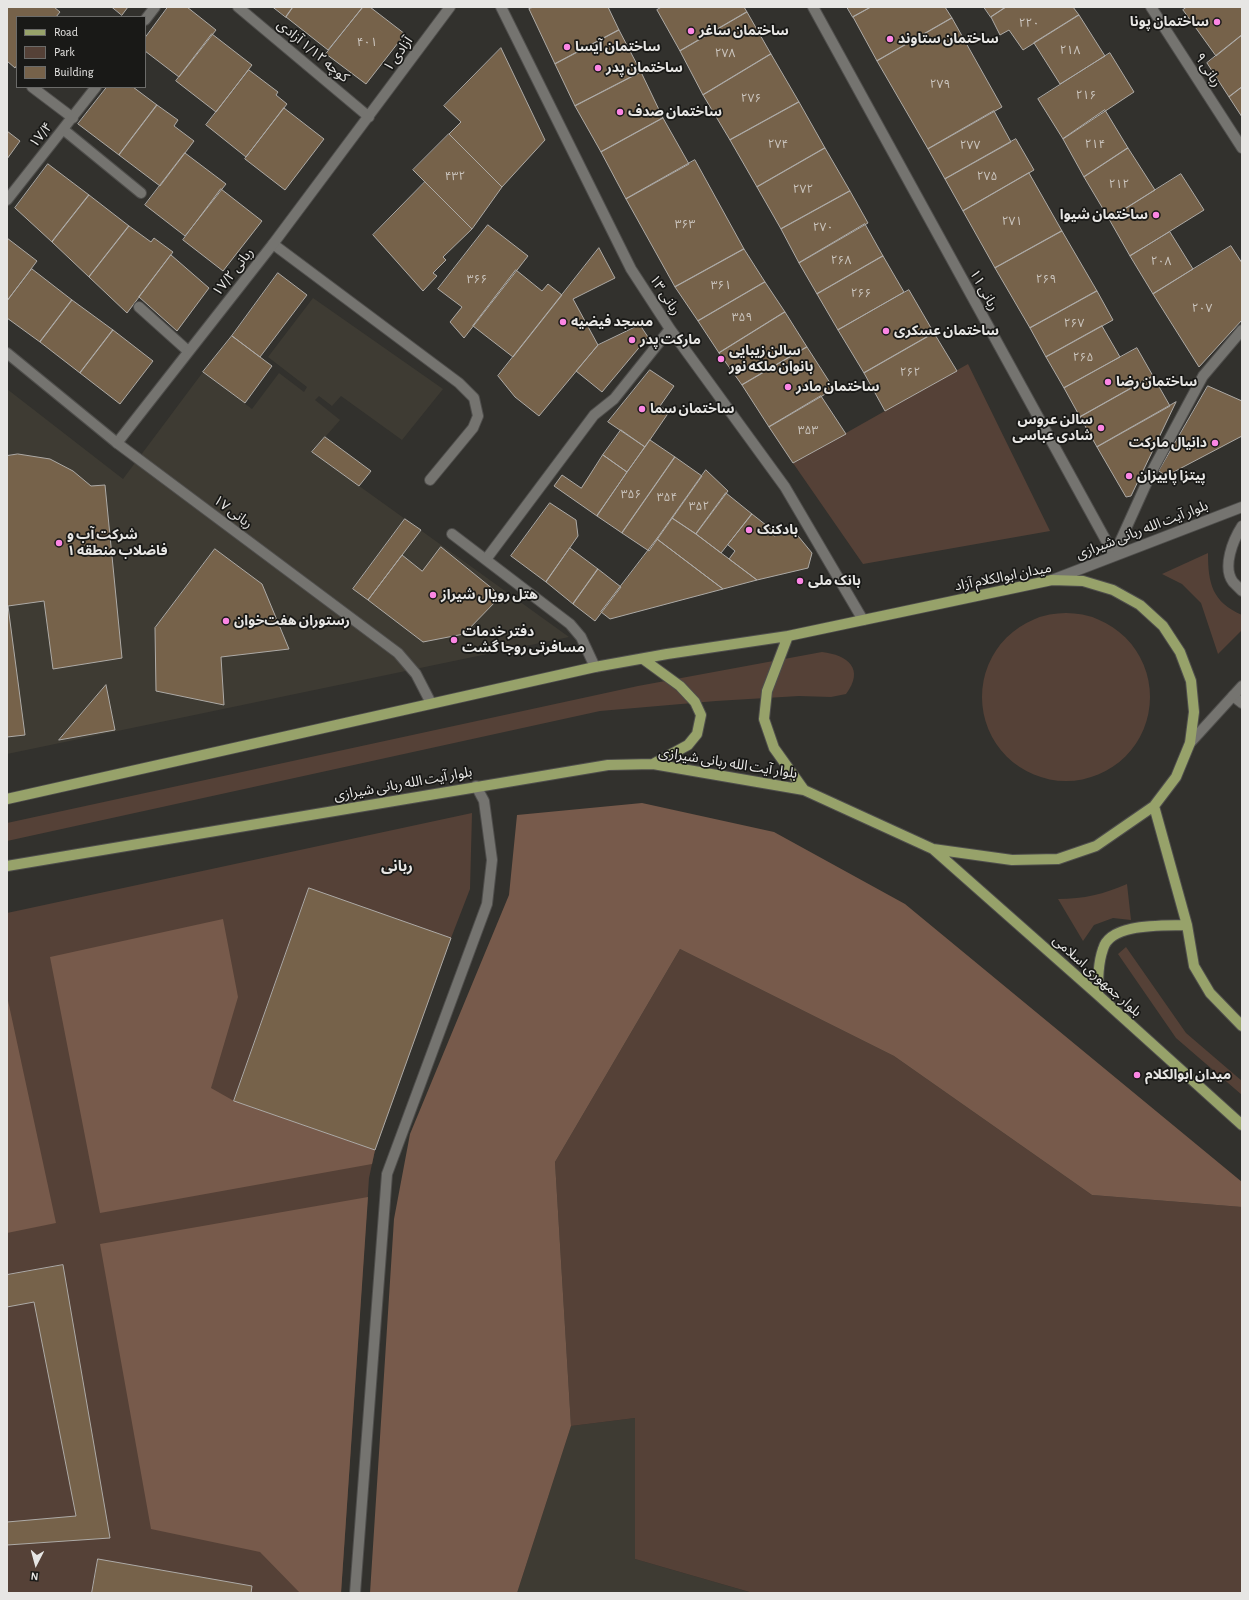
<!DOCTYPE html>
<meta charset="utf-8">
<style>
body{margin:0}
#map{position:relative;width:1249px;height:1600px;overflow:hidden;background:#32312d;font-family:"Alegreya Sans",sans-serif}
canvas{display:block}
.frame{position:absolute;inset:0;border:8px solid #e7e6e4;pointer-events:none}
.legend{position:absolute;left:16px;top:16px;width:130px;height:72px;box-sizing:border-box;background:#191917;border:1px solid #6b6b69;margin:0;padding:5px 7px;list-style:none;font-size:12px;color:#e7e6e4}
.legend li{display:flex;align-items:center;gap:8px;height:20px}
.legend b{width:20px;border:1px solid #6b6b69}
.north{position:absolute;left:16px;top:1544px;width:40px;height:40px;-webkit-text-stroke:3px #191917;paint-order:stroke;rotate:186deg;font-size:11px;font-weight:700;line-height:16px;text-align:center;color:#e7e6e4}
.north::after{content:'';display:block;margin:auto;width:14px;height:18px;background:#e7e6e4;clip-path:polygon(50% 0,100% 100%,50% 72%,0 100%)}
</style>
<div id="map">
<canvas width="1249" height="1600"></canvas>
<div class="frame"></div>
<ul class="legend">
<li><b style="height:5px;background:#97a26a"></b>Road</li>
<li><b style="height:11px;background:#554137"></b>Park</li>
<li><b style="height:11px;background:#76624a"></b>Building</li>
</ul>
<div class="north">N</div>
</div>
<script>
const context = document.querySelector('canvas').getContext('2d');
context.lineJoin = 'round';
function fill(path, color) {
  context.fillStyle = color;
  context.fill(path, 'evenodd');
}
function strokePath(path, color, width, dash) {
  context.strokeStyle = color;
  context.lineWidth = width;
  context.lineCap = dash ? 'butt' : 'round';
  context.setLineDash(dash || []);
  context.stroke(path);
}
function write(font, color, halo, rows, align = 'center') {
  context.font = font + ' "Alegreya Sans","Noto Sans Arabic",sans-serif';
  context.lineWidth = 3.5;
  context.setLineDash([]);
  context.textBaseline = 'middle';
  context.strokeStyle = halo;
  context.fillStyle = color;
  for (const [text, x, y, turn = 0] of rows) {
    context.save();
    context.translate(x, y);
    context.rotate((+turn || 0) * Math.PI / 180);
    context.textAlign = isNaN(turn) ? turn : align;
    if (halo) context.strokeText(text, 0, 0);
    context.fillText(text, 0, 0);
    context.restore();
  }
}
const built = new Path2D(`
 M 313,298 L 443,389 L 402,440 L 341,396 L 332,406 L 319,396 L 315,400 L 340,420 L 312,452 L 569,637 L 7,754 L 7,389 L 123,479 L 203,372 L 252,409 L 279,373 L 304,392 L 307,387 L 268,357 Z
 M 635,1418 L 635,1559 L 753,1593 L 517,1593 L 571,1426 Z`);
const green = new Path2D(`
 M 968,364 L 1050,531 L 863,564 L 793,463 Z
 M 1208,553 C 1208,583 1212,602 1242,615 L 1242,630 L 1218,654 L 1201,603 L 1182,584 L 1162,574 Z
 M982 697a84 84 0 1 1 168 0a84 84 0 1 1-168 0Z
 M 822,652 C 848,655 865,669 846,694 L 831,697 L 799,696 L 716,701 L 600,711 L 7,841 L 7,823 L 638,686 Z
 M 472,813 L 470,889 L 451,938 L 375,1150 L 369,1178 L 341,1593 L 7,1593 L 7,913 Z
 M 1127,884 L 1131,920 L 1113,918 L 1094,925 L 1083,941 L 1058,899 C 1084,899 1104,894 1127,884 Z
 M 1126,947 L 1186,1033 L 1242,1081 L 1242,1095 L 1176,1038 L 1118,954 Z
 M 680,949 L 894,1056 L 1092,1195 L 1242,1207 L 1242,1593 L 753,1593 L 635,1559 L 635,1418 L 571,1426 L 555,1162 Z`);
const forest = new Path2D(`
 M 642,803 L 774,832 L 905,904 L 1242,1182 L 1242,1207 L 1092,1195 L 894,1056 L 680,949 L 555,1162 L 571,1426 L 517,1593 L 370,1593 L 394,1219 L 410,1134 L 509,895 L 517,815 Z
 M 223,919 L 238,997 L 211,1088 L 234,1101 L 375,1150 L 372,1164 L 100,1213 L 50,957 Z
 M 7,996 L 56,1223 L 7,1233 Z
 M 368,1197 L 341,1593 L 300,1593 L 260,1552 L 151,1529 L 100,1244 Z`);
const building = new Path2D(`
 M 7,7 L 54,7 L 60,12 L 56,17 L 17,17 L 17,65 L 15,68 L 7,61 Z
 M 112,7 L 128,7 L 122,15 Z
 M 168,7 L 187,7 L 216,30 L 179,77 L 145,51 L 145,38 Z
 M 273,7 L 293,7 L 286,17 Z
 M 293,7 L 363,7 L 328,50 L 286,17 Z
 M 363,7 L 370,7 L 405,34 L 366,84 L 326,54 Z
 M 534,7 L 608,7 L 619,30 L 555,64 L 529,9 Z
 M 662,7 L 744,7 L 747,12 L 680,51 L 657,10 Z
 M 847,7 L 871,7 L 853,17 Z
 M 871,7 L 945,7 L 952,18 L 877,61 L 853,17 Z
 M 984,7 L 1006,7 L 991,17 Z
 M 1006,7 L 1073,7 L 1079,15 L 1023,50 L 1009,30 L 1000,35 L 991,17 Z
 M 1187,7 L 1242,7 L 1242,35 L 1216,56 L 1183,10 Z
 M 747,12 L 771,54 L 703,95 L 680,51 Z
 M 1079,15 L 1105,56 L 1060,84 L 1034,43 Z
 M 952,18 L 1002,107 L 928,149 L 877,61 Z
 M 619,30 L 641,72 L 575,106 L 555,64 Z
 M 212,34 L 252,65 L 216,112 L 176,81 Z
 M 1242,35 L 1242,87 L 1229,97 L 1207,63 Z
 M 501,48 L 545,140 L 502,187 L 449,134 L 461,122 L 444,106 Z
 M 1110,53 L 1134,92 L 1063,139 L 1038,99 Z
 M 771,54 L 799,102 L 730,140 L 703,95 Z
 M 249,70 L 278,92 L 276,95 L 287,104 L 246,157 L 206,125 Z
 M 641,72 L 663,118 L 601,152 L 575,106 Z
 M 107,87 L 133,87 L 157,105 L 119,155 L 78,124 Z
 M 1242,87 L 1242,117 L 1229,97 Z
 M 799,102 L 825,148 L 757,187 L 730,140 Z
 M 157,105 L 178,120 L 174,126 L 194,141 L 160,186 L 119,155 Z
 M 284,108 L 324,139 L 285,190 L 245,159 Z
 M 1105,110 L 1128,148 L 1084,177 L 1063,139 Z
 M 994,111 L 1011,142 L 945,179 L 928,149 Z
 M 663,118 L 689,164 L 626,199 L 601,152 Z
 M 7,131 L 20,141 L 7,159 Z
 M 449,134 L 502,187 L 472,229 L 413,170 Z
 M 1016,139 L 1034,170 L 963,211 L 945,179 Z
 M 825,148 L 850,191 L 781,229 L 757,187 Z
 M 1128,148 L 1155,190 L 1109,219 L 1084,177 Z
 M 185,153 L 226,184 L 185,236 L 145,205 Z
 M 695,160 L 744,249 L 675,287 L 626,199 Z
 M 48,164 L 89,195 L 52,242 L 15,208 Z
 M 1029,173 L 1062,231 L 995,268 L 963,211 Z
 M 1181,174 L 1204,210 L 1130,256 L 1109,219 Z
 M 425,182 L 472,229 L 443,257 L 446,260 L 433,273 L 437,276 L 423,291 L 373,235 Z
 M 221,189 L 262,221 L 223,271 L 183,240 Z
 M 850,191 L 868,223 L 799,263 L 781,229 Z
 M 89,195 L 129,226 L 89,277 L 52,242 Z
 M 865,224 L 883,256 L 817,294 L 799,263 Z
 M 488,225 L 528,256 L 464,338 L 450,322 L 462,307 L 438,289 Z
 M 129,226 L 151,242 L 154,238 L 173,252 L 127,313 L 89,277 Z
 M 1062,231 L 1097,291 L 1030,328 L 995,268 Z
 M 1170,232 L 1193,269 L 1153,294 L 1130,256 Z
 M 7,238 L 37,261 L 7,301 Z
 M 1231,246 L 1242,263 L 1242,320 L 1199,367 L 1153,294 Z
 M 599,248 L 615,278 L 573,299 L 598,345 L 539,416 L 515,397 L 498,376 Z
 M 744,249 L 765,282 L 698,321 L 675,287 Z
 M 171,255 L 209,288 L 177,331 L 139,297 Z
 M 883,256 L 904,292 L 838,330 L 817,294 Z
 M 32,269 L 72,300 L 40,342 L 7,318 L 7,301 Z
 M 516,270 L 542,291 L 548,284 L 562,295 L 513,357 L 473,326 Z
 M 278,273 L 307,295 L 260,357 L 232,336 Z
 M 765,282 L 785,312 L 719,353 L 698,321 Z
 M 909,290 L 934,333 L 864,373 L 838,330 Z
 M 1097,291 L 1113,320 L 1046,357 L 1030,328 Z
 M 72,300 L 113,330 L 80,373 L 40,342 Z
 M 785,312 L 807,347 L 742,385 L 719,353 Z
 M 640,325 L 648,337 L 602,392 L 576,371 L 598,345 Z
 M 1102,326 L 1120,357 L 1064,388 L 1046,357 Z
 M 113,330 L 153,361 L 120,404 L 80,373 Z
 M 934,333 L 957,371 L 885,411 L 864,373 Z
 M 232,336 L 272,366 L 245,403 L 203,372 Z
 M 807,347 L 834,389 L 769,427 L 742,385 Z
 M 1137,348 L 1153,376 L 1080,417 L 1064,388 Z
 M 650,370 L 674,386 L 660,406 L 669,412 L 645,447 L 608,422 Z
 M 1153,376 L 1170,406 L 1097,447 L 1080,417 Z
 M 1208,386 L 1242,401 L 1242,436 L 1166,476 L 1159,471 Z
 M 821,396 L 846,434 L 793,463 L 769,427 Z
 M 1176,402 L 1131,496 L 1126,497 L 1097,447 Z
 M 621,430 L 645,447 L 627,472 L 603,455 Z
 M 325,437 L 371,471 L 359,486 L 312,452 Z
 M 650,440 L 675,457 L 622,533 L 597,516 Z
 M 18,454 L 50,459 L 73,471 L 91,486 L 105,485 L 122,658 L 53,669 L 44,601 L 8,606 L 25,735 L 7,737 L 7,456 Z
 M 603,455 L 627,472 L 597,516 L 554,486 L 562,475 L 581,488 Z
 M 675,457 L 702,476 L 649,551 L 622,533 Z
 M 706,470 L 728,491 L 696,534 L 672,518 Z
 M 726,493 L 752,514 L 721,553 L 696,534 Z
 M 550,503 L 576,520 L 578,536 L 546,582 L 511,556 Z
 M 752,514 L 771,529 L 774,536 L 794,531 L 812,553 L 808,568 L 757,580 L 729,559 L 735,551 L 728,545 Z
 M 672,518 L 696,534 L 757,580 L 723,589 L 657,539 Z
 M 405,519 L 421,530 L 368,600 L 353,589 Z
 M 657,539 L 723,589 L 610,619 L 601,612 Z
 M 441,547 L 494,590 L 496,601 L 464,634 L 423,642 L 368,600 L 402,555 L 422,571 Z
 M 570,548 L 598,569 L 573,604 L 546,582 Z
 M 215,549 L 262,584 L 289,649 L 221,657 L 224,705 L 156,691 L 155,628 Z
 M 598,569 L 621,587 L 595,621 L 573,604 Z
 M 106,685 L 115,730 L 59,740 Z
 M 309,888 L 451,938 L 375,1150 L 234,1101 Z
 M 63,1265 L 110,1538 L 7,1545 L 7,1522 L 76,1516 L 34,1302 L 7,1307 L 7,1275 Z
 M 98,1559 L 252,1586 L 251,1593 L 92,1593 Z`);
const lane = new Path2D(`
 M 273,244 L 459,383 L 474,398 L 478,416 L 473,428 L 430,480
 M 139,307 L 188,351
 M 452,534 L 570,624 L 581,637 L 595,667
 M 1114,555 L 1152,471 L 1203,376 L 1242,330`);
const street = new Path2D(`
 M 238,7 L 369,117
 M 501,7 L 631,269 L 670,329 L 785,487 L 863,620
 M 813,7 L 1114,555
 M 1151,7 L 1242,148
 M 145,20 L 155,7
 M 32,87 L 73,118
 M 64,130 L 141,193
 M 7,200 L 96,87
 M 117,443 L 273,244 L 450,7
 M 487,558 L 594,415 L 614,399 L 670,329
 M 1233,696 L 1242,703
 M 355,1593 L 387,1174 L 487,904 L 492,860 L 484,801 L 476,786`);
const secondary = new Path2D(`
 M 7,353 L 117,443 L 398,653 L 416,674 L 431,703
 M 1242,526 C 1233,540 1222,567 1233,582 C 1236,585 1239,588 1242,591
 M 1052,580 L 1242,507
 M 1190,743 L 1242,686`);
const primary = new Path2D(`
 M 1052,580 L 1083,581 L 1113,590 L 1140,605 L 1163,626 L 1180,652 L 1191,681 L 1194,712 L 1190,743 L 1176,777 L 1154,806 L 1096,846 L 1058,859 L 1012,860 L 933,849 L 804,790 L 774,748 L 764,719 L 767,691 L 788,636 Z
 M 643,659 L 680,686 L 695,702 L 701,715 L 697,734 L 688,745 L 653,764
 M 7,799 L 595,667 L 667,654 L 788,636
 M 1154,806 L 1187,925 L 1194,966 L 1210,993 L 1242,1026
 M 933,849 L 1098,995 L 1242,1125
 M 7,866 L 608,765 L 653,764 L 804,790
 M 1098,995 C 1098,980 1098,963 1103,949 C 1110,922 1165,926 1187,925`);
const markers = [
 [1217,22,4,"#fc86e4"],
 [691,31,4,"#fc86e4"],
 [890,39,4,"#fc86e4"],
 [567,47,4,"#fc86e4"],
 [598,68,4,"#fc86e4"],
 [620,112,4,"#fc86e4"],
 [1156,215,4,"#fc86e4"],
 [563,322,4,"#fc86e4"],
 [886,331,4,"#fc86e4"],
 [632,340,4,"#fc86e4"],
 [721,359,4,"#fc86e4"],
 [1108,382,4,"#fc86e4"],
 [788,387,4,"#fc86e4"],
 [642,409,4,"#fc86e4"],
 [1101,428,4,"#fc86e4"],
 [1215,443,4,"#fc86e4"],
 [1129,476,4,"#fc86e4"],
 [749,530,4,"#fc86e4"],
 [59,543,4,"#fc86e4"],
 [800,581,4,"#fc86e4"],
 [433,595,4,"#fc86e4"],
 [226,621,4,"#fc86e4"],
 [454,640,4,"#fc86e4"],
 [1137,1075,4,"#fc86e4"]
];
const numberNames = [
 ["۲۲۰",1029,23],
 ["۴۰۱",367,42],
 ["۲۱۸",1070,50],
 ["۲۷۸",725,53],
 ["۲۷۹",940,84],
 ["۲۱۶",1086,95],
 ["۲۷۶",751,98],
 ["۲۷۴",778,144],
 ["۲۱۴",1095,144],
 ["۲۷۷",970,145],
 ["۴۳۲",455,176],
 ["۲۷۵",987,176],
 ["۲۱۲",1119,184],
 ["۲۷۲",803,189],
 ["۲۷۱",1012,221],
 ["۳۶۳",685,224],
 ["۲۷۰",823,227],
 ["۲۶۸",841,260],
 ["۲۰۸",1161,261],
 ["۳۶۶",477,279],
 ["۲۶۹",1046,279],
 ["۳۶۱",721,285],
 ["۲۶۶",861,293],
 ["۲۰۷",1202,308],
 ["۳۵۹",742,317],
 ["۲۶۷",1074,323],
 ["۲۶۵",1083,357],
 ["۲۶۲",910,372],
 ["۳۵۳",808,430],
 ["۳۵۶",631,494],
 ["۳۵۴",667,497],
 ["۳۵۲",699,506]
];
const poiNames = [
 ["ساختمان پونا",1209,22,"right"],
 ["ساختمان ساغر",699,31],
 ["ساختمان ستاوند",898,39],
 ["ساختمان آیسا",575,47],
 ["ساختمان پدر",606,68],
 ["ساختمان صدف",628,112],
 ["ساختمان شیوا",1148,215,"right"],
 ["مسجد فیضیه",571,322],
 ["ساختمان عسکری",894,331],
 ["مارکت پدر",640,340],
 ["سالن زیبایی",729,351],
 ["بانوان ملکه نور",729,367],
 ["ساختمان رضا",1116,382],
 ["ساختمان مادر",796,387],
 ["ساختمان سما",650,409],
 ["سالن عروس",1093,420,"right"],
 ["شادی عباسی",1093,436,"right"],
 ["دانیال مارکت",1207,443,"right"],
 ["پیتزا پاییزان",1137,476],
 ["بادکنک",757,530],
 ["شرکت آب و",67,535],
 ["فاضلاب منطقه ۱",67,551],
 ["بانک ملی",808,581],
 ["هتل رویال شیراز",441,595],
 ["رستوران هفت‌خوان",234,621],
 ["دفتر خدمات",462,632],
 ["مسافرتی روجا گشت",462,648],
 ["میدان ابوالکلام",1145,1075]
];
const streetNames = [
 ["کوچه ۱/۱۲ آزادی",313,51,40],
 ["آزادی ۱",398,54,-54],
 ["ربانی ۹",1208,70,57],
 ["۱۷/۴",41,135,-51],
 ["ربانی ۱۷/۲",233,272,-52],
 ["ربانی ۱۱",984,290,61],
 ["ربانی ۱۳",665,295,57],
 ["ربانی ۱۷",233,512,37],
 ["بلوار آیت الله ربانی شیرازی",1142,530,-21],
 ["میدان ابوالکلام آزاد",1003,577,-11],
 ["بلوار آیت الله ربانی شیرازی",728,763,9],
 ["بلوار آیت الله ربانی شیرازی",403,784,-10],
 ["بلوار جمهوری اسلامی",1097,976,42]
];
const neighbourhoodNames = [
 ["ربانی",397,866]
];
fill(built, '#3e3b33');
fill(green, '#554137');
fill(forest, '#775a4b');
fill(building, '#76624a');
strokePath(building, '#adaaa6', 1);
strokePath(lane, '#4f4e4c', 12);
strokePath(street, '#4f4e4c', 12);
strokePath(secondary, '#4f4e4c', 12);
strokePath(primary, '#4f4e4c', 12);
strokePath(lane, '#757470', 10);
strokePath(street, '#757470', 10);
strokePath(secondary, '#757470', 10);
strokePath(primary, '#97a26a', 10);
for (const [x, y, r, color] of markers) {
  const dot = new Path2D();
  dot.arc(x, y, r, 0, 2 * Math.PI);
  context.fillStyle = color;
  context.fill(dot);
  strokePath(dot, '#191917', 1.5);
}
write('12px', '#cbc5be', null, numberNames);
write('bold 14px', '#e7e6e4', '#191917', poiNames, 'left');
write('14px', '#e7e6e4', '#191917', streetNames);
write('bold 15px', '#e7e6e4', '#191917', neighbourhoodNames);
</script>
